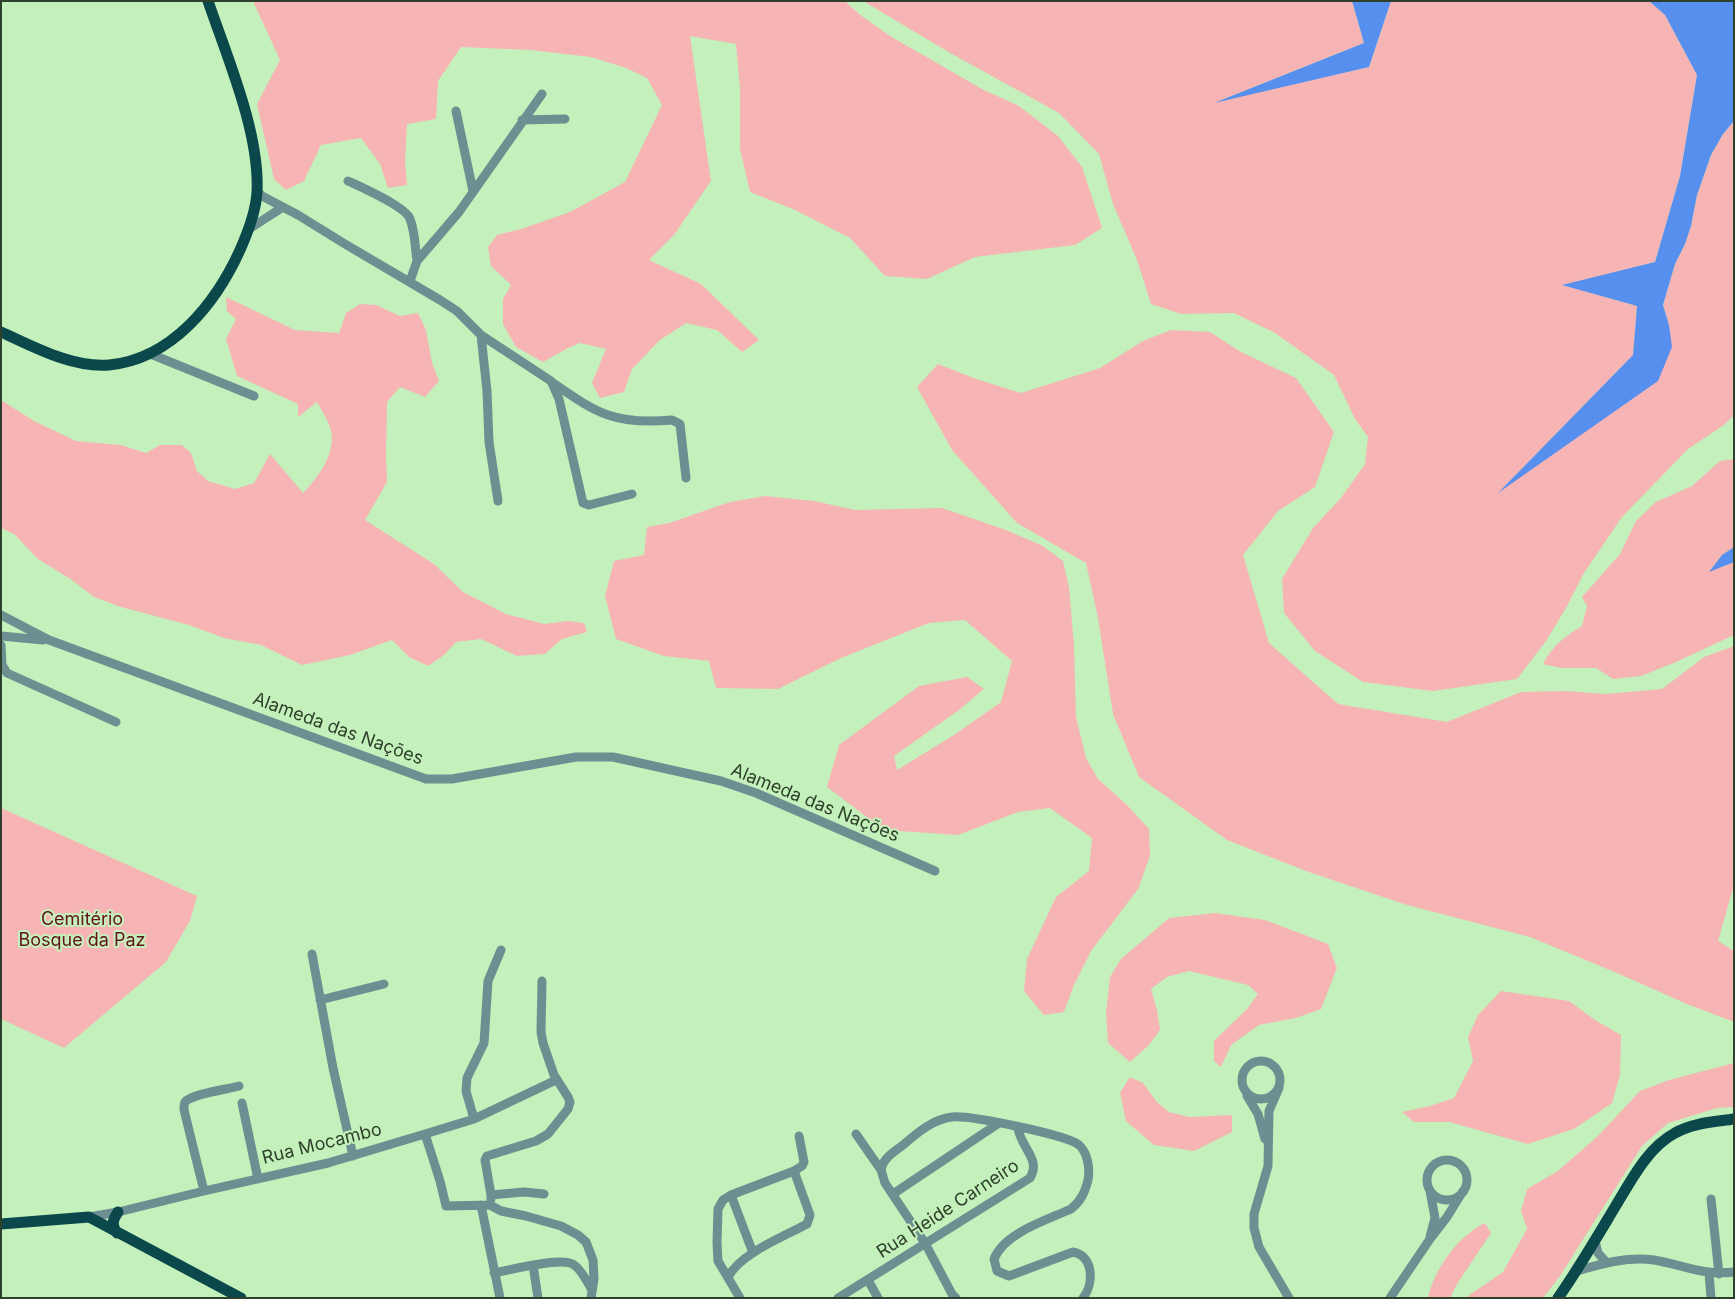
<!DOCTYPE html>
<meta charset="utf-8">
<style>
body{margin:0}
#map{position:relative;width:1735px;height:1299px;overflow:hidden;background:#c4f1bb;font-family:Inter,sans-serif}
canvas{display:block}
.frame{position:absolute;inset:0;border:2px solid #2e402b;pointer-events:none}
</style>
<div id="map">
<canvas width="1735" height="1299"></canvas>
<div class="frame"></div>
</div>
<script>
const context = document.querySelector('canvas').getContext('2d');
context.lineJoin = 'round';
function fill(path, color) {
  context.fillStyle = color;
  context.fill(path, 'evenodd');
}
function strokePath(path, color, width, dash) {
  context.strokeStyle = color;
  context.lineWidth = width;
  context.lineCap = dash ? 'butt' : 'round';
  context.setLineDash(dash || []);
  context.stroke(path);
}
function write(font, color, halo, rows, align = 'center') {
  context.font = font + ' Inter,sans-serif';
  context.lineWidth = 4;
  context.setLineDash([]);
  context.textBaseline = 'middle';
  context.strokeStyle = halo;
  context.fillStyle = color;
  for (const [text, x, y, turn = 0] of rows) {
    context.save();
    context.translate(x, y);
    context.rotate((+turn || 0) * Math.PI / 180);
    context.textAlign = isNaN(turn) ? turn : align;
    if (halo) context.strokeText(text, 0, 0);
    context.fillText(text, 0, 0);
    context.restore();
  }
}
const green = new Path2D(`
 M 253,1 L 845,1 L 859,14 L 890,36 L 982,89 L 1019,106 L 1058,136 L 1082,167 L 1102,228 L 1075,245 L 975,257 L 927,279 L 885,276 L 850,238 L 795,210 L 750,192 L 740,149 L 740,88 L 736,44 L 690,36 L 711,181 L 674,235 L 649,260 L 701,284 L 759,340 L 742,352 L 717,330 L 686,323 L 660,340 L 632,369 L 624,392 L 600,398 L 592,383 L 606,349 L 580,343 L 568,348 L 543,362 L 516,347 L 503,324 L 503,299 L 511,285 L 491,266 L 488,247 L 497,235 L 521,229 L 570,212 L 625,182 L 662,105 L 647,78 L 626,68 L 591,57 L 530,50 L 461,47 L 438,81 L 436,119 L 407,124 L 405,162 L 407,185 L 388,188 L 380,164 L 361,138 L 321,145 L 304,181 L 286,190 L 274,179 L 257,104 L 280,60 Z
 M 863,1 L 1352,1 L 1364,43 L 1219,101 L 1369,67 L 1391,1 L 1649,1 L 1665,15 L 1697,75 L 1680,176 L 1655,262 L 1563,285 L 1637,306 L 1633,355 L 1500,491 L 1669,325 L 1663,305 L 1675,264 L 1685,244 L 1691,226 L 1697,195 L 1711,155 L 1723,134 L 1734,121 L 1734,415 L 1724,425 L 1688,449 L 1622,517 L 1584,573 L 1566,608 L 1546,641 L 1517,679 L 1433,691 L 1363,682 L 1315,651 L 1284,613 L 1282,579 L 1313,528 L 1341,498 L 1365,464 L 1368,437 L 1355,419 L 1334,375 L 1275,333 L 1234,313 L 1181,314 L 1151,304 L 1137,260 L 1113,204 L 1099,154 L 1059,113 L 952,54 Z
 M 226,297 L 295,330 L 339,333 L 346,313 L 360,304 L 376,305 L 400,316 L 418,313 L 426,330 L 432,363 L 439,381 L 425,397 L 400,387 L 387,402 L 386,456 L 387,482 L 365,520 L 434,564 L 463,592 L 506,614 L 544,624 L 568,621 L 584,623 L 587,632 L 562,639 L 545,654 L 517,656 L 481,639 L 456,642 L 444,655 L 428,666 L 409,657 L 392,640 L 350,655 L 302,665 L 261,645 L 224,638 L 189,625 L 121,607 L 94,597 L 72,580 L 38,559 L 14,534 L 1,528 L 1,400 L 34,421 L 76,441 L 121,445 L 146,453 L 160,445 L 182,445 L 191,453 L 197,471 L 208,481 L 235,489 L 254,483 L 270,454 L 303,493 C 318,478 336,453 331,431 C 329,421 322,411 317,402 L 298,417 L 298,404 L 237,376 L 226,339 L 236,319 L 227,311 Z
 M 1171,330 L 1210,332 L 1241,352 L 1296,378 L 1334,432 L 1315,487 L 1278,511 L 1243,555 L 1269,643 L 1338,704 L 1447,722 L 1521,692 L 1565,691 L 1606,694 L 1662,689 L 1704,657 L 1734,646 L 1734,885 L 1718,941 L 1734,951 L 1734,1022 L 1687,1004 L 1617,973 L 1530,937 L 1407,905 L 1306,871 L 1227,840 L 1139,777 L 1113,714 L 1098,618 L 1086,563 L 1017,523 L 952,450 L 917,387 L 938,364 L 976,379 L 1021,393 L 1100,368 L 1143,341 Z
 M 1734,459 L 1734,547 L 1722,555 L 1710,571 L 1734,562 L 1734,635 L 1676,662 L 1641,676 L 1613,679 L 1596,668 L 1561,668 L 1543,664 C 1552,646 1565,636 1582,626 L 1587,606 L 1582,597 L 1620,554 L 1636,521 L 1656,502 L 1692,486 L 1720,461 Z
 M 765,496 L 814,501 L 855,510 L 942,508 L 1006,530 L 1043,546 L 1063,561 L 1069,587 L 1074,645 L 1076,717 L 1086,758 L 1098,779 L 1126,804 L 1149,829 L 1150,856 L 1138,889 L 1091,951 L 1074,985 L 1064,1012 L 1044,1015 L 1024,991 L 1027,959 L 1056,897 L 1089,871 L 1092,838 L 1050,808 L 1018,812 L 958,835 L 884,830 L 827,787 L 839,745 L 919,686 L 967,677 L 984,689 L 959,710 L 894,756 L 897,770 L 954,735 L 1001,702 L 1012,661 L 965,620 L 929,623 L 841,658 L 778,689 L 716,688 L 709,661 L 664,656 L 616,639 L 605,596 L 614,561 L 644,555 L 647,527 L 669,523 L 730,502 Z
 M 1,808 L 197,896 L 190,921 L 166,962 L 64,1048 L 1,1019 Z
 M 1215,913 L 1265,920 L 1328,944 L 1337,968 L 1321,1009 L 1296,1018 L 1259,1025 L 1231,1045 L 1221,1067 L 1214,1061 L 1214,1041 L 1247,1009 L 1258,994 L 1248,985 L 1189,971 L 1167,977 L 1151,989 L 1157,1010 L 1160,1030 L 1149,1045 L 1130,1062 L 1108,1043 L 1106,1013 L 1110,977 L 1121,959 L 1169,918 Z
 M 1501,991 L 1569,1001 L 1595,1020 L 1621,1035 L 1620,1075 L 1612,1103 L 1574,1129 L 1528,1144 L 1449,1122 L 1414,1122 L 1402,1112 L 1430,1106 L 1454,1098 L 1473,1061 L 1468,1037 L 1478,1015 Z
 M 1734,1063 L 1734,1107 L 1717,1108 L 1668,1123 L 1642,1146 L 1560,1276 L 1543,1298 L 1465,1298 L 1503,1272 L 1527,1229 L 1521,1211 L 1527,1189 L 1558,1171 L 1598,1136 L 1640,1091 L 1669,1080 Z
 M 1130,1077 L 1143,1083 L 1156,1101 L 1169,1112 L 1189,1117 L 1232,1115 L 1232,1132 L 1194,1151 L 1154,1145 L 1126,1121 L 1120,1093 Z
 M 1485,1223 L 1491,1233 L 1457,1284 L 1450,1298 L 1428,1298 C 1434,1269 1459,1235 1485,1223 Z`);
const water = new Path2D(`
 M 1352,1 L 1391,1 L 1369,67 L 1214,103 L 1364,43 Z
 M 1649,1 L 1734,1 L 1734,121 L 1723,134 L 1711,155 L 1697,195 L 1691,226 L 1685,244 L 1675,264 L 1663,305 L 1669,325 L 1672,347 L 1658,381 L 1498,493 L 1633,355 L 1637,306 L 1562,285 L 1655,262 L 1680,176 L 1697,75 L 1665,15 Z
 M 1734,547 L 1734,562 L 1709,572 L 1722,555 Z`);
const minor = new Path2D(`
 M 456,111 L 473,191
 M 522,120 L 565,119
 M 348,181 C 361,187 406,207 410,219 C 415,231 415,247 417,261
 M 257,191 L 262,196 L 298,215 L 345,244 L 440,300 L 457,311 L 481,335 L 551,381 L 559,399 L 583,503 L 589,505 L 632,494
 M 249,229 L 283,207
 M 410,281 L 417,261 L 459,212 L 542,94
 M 481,335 L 487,391 L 489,442 L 498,501
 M 148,353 L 254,396
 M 553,383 C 598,414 615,425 672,420 L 680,424 L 686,478
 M 1,615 L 49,640 L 426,779 L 452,779 L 576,757 L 613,757 L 721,781 L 756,793 L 935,871
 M 1,636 L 43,640
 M 1,645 L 2,665 L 7,673 L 116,722
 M 312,954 L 333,1068 L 353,1156
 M 320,1000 L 384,984
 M1242 1080a19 19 0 1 1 38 0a19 19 0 1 1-38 0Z
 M 1279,1088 L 1269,1111 L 1268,1166 L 1254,1214 L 1254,1228 L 1259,1247 L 1289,1298
 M 1247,1096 L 1258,1114 L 1265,1139
 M 242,1103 L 258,1179
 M 474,1119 L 466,1091 L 467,1078 L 484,1043 L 488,981 L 501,950
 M 425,1134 L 440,1181 L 446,1206 L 490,1205 L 501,1211 L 526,1216 L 561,1226 L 578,1235 L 586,1242 L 593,1260 L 594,1279 L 591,1298
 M 856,1134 L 881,1170
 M1427 1180a20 20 0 1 1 40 0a20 20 0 1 1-40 0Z
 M 204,1191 L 185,1114 C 184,1110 183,1106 185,1102 C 191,1094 229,1089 239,1086
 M 893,1194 L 999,1123
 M 491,1195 L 485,1160 L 487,1156 L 536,1141 L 548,1134 L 568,1109 L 570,1102 L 568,1097 L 554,1075 L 543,1043 L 541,1032 L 542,981
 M 731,1195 L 753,1253
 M 491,1199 L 491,1195 L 524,1192 L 544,1194
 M 1711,1199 L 1719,1274
 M 481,1205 L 500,1298
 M 89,1217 L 118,1212 L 204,1191 L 328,1163 L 425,1134 L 474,1119 L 556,1080
 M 1430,1237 L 1435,1218 L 1430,1191
 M 1595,1241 L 1598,1253 L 1607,1263
 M 533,1265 L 538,1298
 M 1577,1271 C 1601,1264 1628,1256 1654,1260 C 1683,1265 1704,1276 1734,1272
 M 494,1273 C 510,1270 563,1256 574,1265 C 582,1270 587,1282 592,1290
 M 1709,1273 L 1711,1298
 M 728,1277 C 741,1253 783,1237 807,1224 L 810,1215 L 794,1171
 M 868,1280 L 878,1298
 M 740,1298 L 718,1261 L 717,1243 L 718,1209 L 723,1200 L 731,1195 L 794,1171 L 802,1166 L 804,1162 L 799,1136
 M 838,1298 L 1030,1178 C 1042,1159 1019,1146 1018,1127
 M 956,1298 L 952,1294 L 925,1243 L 885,1183 L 881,1170 C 883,1158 894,1152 903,1145 C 917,1133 933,1119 952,1117 C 970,1115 1067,1135 1079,1145 C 1088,1153 1090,1169 1088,1180 C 1085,1192 1081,1201 1071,1209 C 1047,1220 1004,1233 994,1259 L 997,1271 L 1009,1276 L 1073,1252 C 1094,1256 1094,1284 1083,1298
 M 1390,1298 L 1430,1239 L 1447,1217 L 1463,1191`);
const major = new Path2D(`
 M 1,332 C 34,347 72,368 109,365 C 172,359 216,303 240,250 C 248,232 256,211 257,192 C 260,133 227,57 208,1
 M 1,1224 L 89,1217 L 241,1298
 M 117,1233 C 111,1225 113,1219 118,1212
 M 1558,1298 C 1579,1268 1597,1237 1615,1207 C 1631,1181 1647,1148 1675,1133 C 1692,1123 1714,1122 1734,1119`);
const streetNames = [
 ["Alameda das Nações",338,729,20],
 ["Alameda das Nações",815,803,22],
 ["Rua Mocambo",322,1144,-14],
 ["Rua Heide Carneiro",948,1209,-33]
];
const parkNames = [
 ["Cemitério",82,920],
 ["Bosque da Paz",82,941]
];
fill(green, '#f6b5b4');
fill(water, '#578fef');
strokePath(minor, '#6d8f91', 9);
strokePath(major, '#0b484c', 11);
write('18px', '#2e402b', '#c4f1bb', streetNames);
write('18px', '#62131c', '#c4f1bb', parkNames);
</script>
